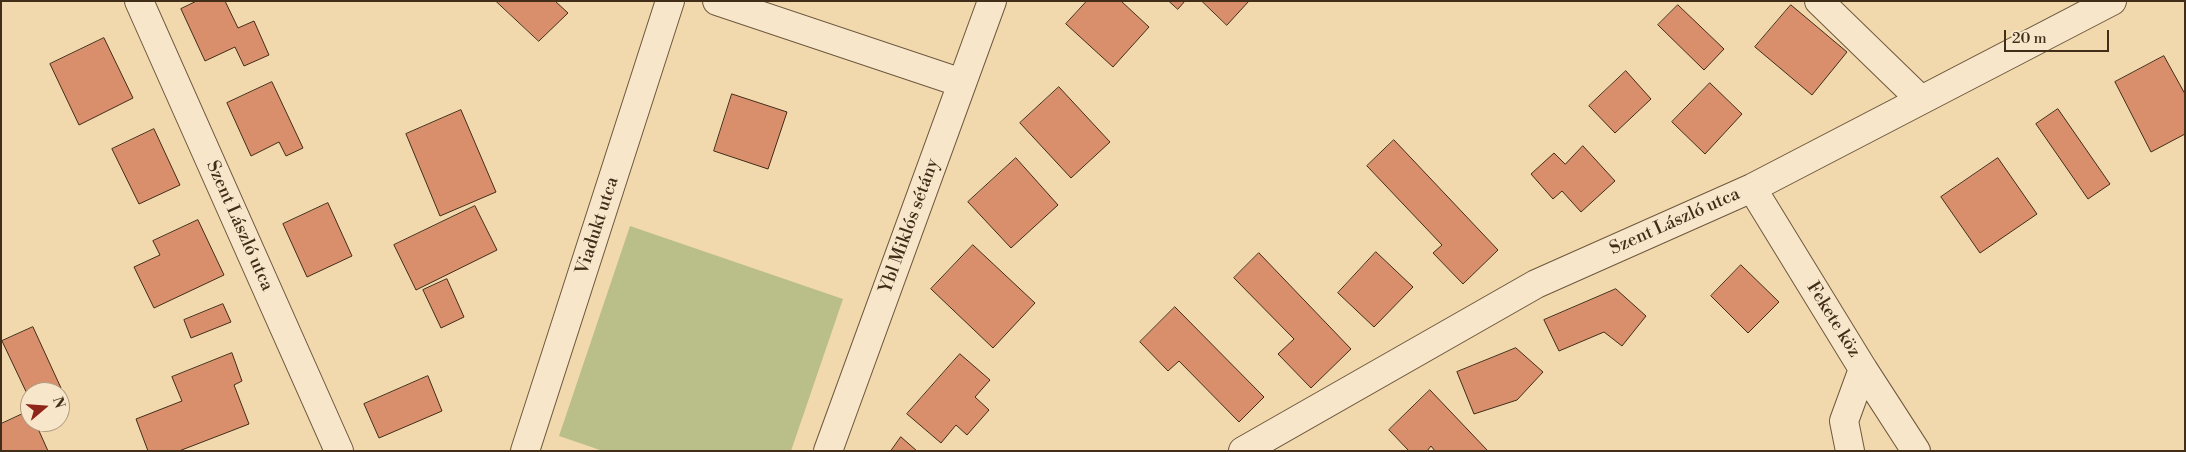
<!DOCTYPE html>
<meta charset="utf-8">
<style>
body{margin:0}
#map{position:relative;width:2186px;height:452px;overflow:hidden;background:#f2d9ad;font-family:"Libre Bodoni",serif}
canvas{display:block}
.frame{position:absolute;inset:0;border:2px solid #412d18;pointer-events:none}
.north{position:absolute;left:20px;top:382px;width:50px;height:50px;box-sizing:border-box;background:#f7e6ca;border:1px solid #ae9c83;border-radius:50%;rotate:72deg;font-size:14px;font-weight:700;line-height:20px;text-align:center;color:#412d18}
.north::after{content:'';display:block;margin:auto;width:18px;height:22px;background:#8f2418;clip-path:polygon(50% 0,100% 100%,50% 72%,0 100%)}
.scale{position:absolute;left:2004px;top:30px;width:105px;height:22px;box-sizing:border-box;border:2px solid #412d18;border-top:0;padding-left:6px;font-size:15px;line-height:18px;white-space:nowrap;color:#412d18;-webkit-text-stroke:4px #f7e6ca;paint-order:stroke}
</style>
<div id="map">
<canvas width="2186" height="452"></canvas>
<div class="frame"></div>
<div class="north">N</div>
<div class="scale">20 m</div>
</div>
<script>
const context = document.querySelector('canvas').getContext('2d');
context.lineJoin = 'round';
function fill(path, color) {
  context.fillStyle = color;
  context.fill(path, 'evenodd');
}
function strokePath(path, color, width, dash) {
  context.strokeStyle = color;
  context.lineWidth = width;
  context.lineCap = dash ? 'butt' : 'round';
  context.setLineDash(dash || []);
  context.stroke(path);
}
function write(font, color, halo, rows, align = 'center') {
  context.font = font + ' "Libre Bodoni",serif';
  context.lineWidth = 4.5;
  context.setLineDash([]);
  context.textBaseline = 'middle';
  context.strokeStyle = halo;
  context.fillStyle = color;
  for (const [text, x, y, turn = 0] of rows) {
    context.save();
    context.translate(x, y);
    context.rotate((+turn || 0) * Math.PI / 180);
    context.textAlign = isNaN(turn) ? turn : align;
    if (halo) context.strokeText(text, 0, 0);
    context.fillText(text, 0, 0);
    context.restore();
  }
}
const green = new Path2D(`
 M 630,226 L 843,299 L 791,451 L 603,451 L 559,436 Z`);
const building = new Path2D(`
 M 197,1 L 225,1 L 238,28 L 254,21 L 269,55 L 244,66 L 235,47 L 205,61 L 181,9 Z
 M 496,1 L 555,1 L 568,13 L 539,41 Z
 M 1087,1 L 1121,1 L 1149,27 L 1113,67 L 1066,24 Z
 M 1169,1 L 1185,1 L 1178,9 Z
 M 1202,1 L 1249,1 L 1227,25 Z
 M 1678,5 L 1724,49 L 1704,70 L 1658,25 Z
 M 1791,5 L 1847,52 L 1812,95 L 1755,47 Z
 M 104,38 L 133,98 L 79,125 L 50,64 Z
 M 2164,56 L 2185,94 L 2185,134 L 2151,152 L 2115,82 Z
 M 1626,71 L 1651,99 L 1615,133 L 1589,106 Z
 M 272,82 L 303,148 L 286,156 L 279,142 L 251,156 L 227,103 Z
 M 1710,83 L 1742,114 L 1705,154 L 1672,122 Z
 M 1059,87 L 1110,142 L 1071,178 L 1020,123 Z
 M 732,94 L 787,112 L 768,169 L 714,151 Z
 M 2058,109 L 2110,184 L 2088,199 L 2036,124 Z
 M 461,110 L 496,192 L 440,216 L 406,134 Z
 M 154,129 L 180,185 L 139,204 L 112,149 Z
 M 1394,140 L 1498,250 L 1463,284 L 1433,253 L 1442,245 L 1367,166 Z
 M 1583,146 L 1615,181 L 1581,212 L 1562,191 L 1553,199 L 1531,174 L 1554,153 L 1565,164 Z
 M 1016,158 L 1058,205 L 1011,248 L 968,202 Z
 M 1998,158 L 2037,214 L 1980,253 L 1941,197 Z
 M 328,203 L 352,256 L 307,277 L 283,224 Z
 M 475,206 L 497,250 L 416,290 L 394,245 Z
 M 198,220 L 224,275 L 154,308 L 134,267 L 160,255 L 153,241 Z
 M 973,245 L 1035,303 L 993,348 L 931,289 Z
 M 1376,252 L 1413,287 L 1374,327 L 1338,293 Z
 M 1259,253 L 1351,349 L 1311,388 L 1278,354 L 1294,339 L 1234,278 Z
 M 1741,265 L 1779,302 L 1748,333 L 1711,296 Z
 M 447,279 L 464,317 L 441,328 L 423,290 Z
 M 1616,289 L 1646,316 L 1622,346 L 1604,332 L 1559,351 L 1544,320 Z
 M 223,304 L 231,322 L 191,338 L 184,320 Z
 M 1175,307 L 1264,397 L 1239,422 L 1179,361 L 1168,371 L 1140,342 Z
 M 33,327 L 61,388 L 52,392 L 30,392 L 30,400 L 2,341 Z
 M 1516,348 L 1543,372 L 1517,400 L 1474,414 L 1457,372 Z
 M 232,353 L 242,381 L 234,385 L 249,424 L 179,451 L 148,451 L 136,419 L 182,401 L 172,377 Z
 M 960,354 L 990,380 L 975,397 L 989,410 L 967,435 L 956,425 L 941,443 L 907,414 Z
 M 428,376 L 442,411 L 379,438 L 364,404 Z
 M 1430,390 L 1488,451 L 1435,451 L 1431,446 L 1427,451 L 1409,451 L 1389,430 Z
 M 29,411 L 30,422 L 35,422 L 48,451 L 1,451 L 1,424 Z
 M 901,437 L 917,451 L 891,451 Z`);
const minor = new Path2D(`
 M 139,1 L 339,451
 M 717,1 L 962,83
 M 1819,1 L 1921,100
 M 1752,188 L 1863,369 L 1916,451
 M 525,451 L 670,1
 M 828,451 L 992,1
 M 1243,451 L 1536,284 L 1752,188 L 2112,1
 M 1850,451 L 1844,421 L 1863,369`);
const streetNames = [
 ["Szent László utca",1675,222,-24],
 ["Szent László utca",239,226,66],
 ["Viadukt utca",598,226,-72],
 ["Ybl Miklós sétány",910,226,-70],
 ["Fekete köz",1833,320,58]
];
fill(green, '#babf8a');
fill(building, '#d98e6c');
strokePath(building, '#412d18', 1);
strokePath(minor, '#6d583d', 30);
strokePath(minor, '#f7e6ca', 28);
write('18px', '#412d18', '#f7e6ca', streetNames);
</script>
